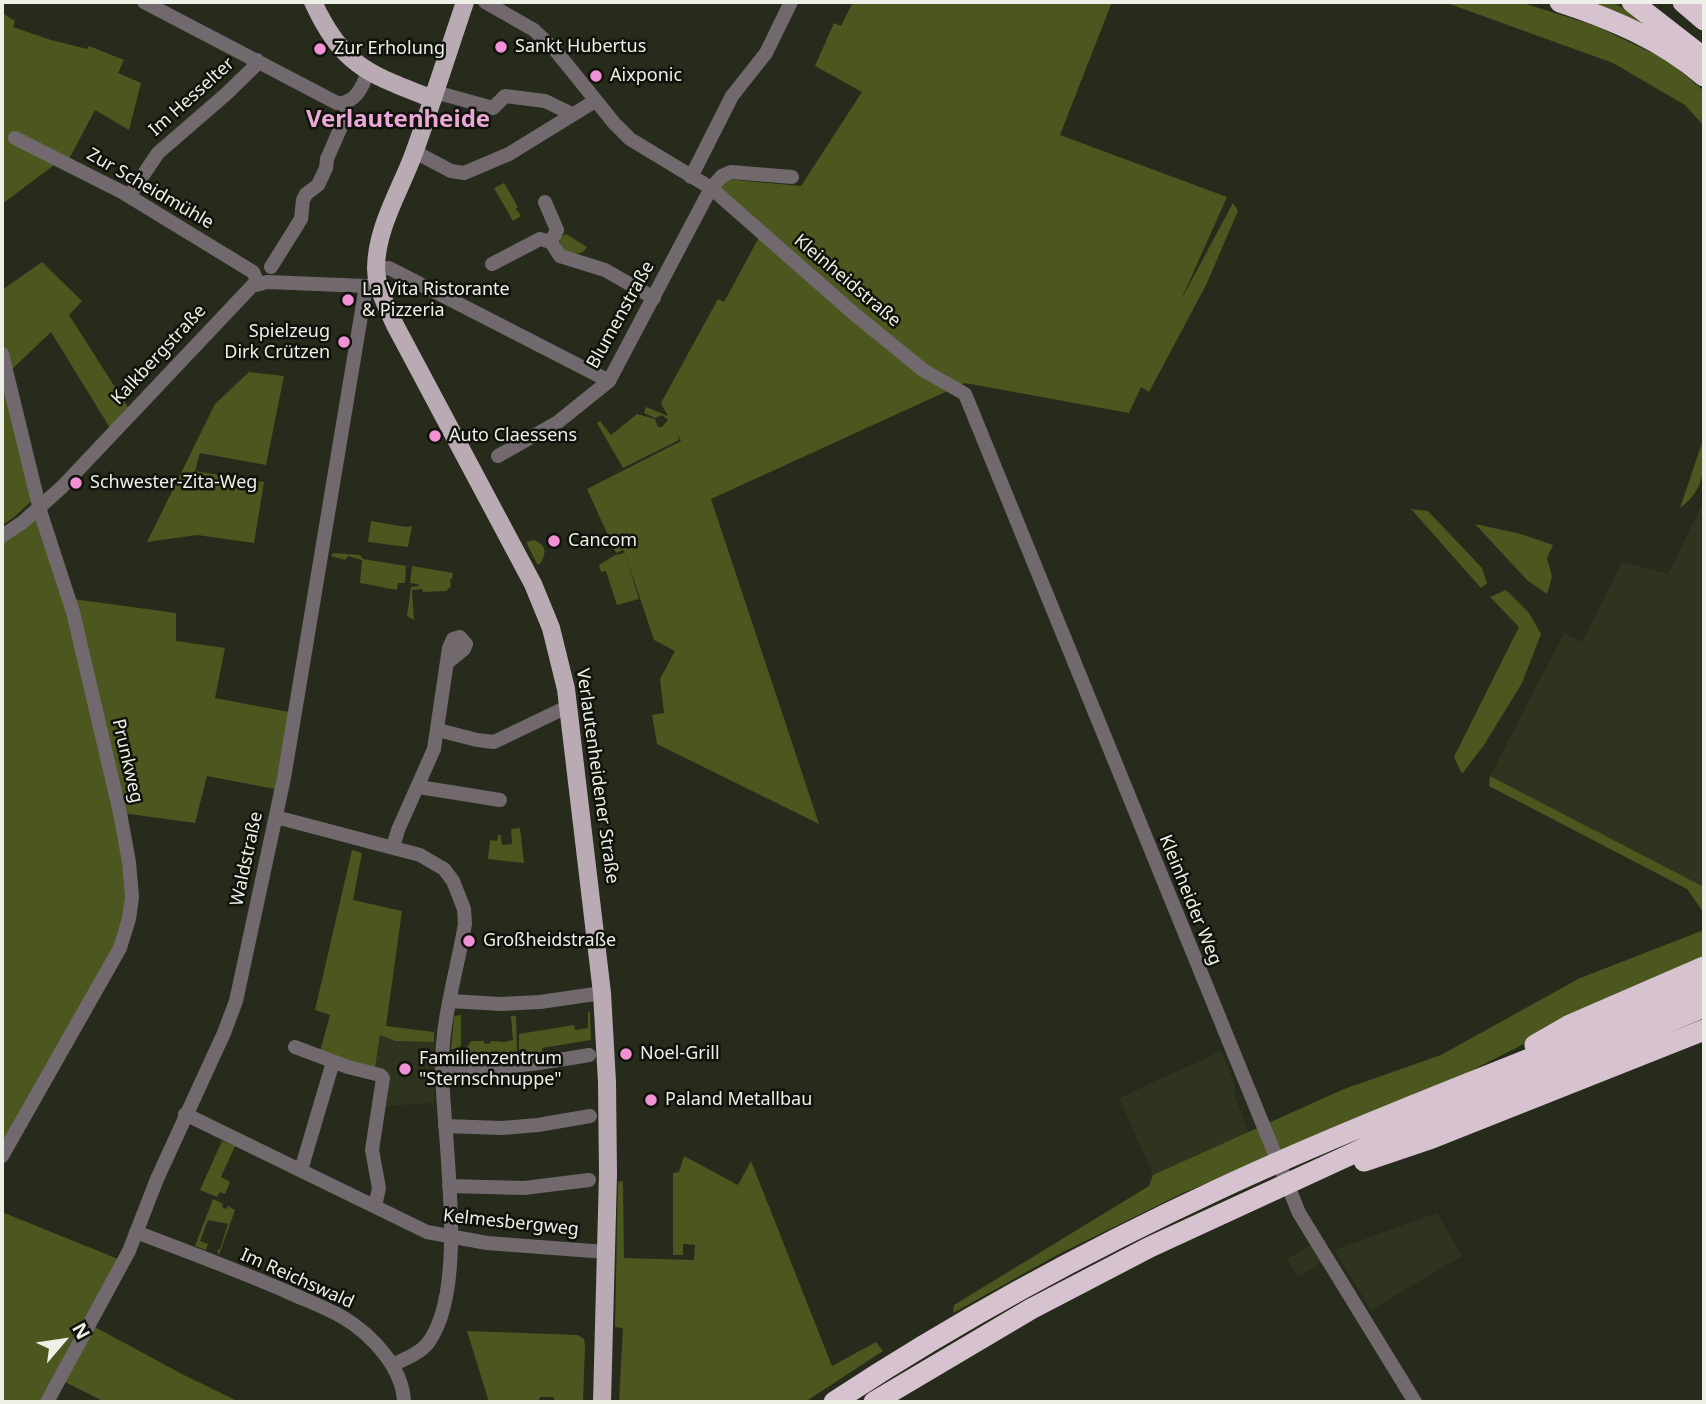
<!DOCTYPE html>
<meta charset="utf-8">
<style>
body{margin:0}
#map{position:relative;width:1706px;height:1404px;overflow:hidden;background:#272b1b;font-family:"Noto Sans",sans-serif}
canvas{display:block}
.frame{position:absolute;inset:0;border:4px solid #edf0e6;pointer-events:none}
.north{position:absolute;left:28px;top:1306px;width:70px;height:70px;-webkit-text-stroke:5px #11120c;paint-order:stroke;rotate:61deg;font-size:19px;font-weight:700;line-height:28px;text-align:center;color:#edf0e6}
.north::after{content:'';display:block;margin:auto;width:24px;height:32px;background:#edf0e6;clip-path:polygon(50% 0,100% 100%,50% 72%,0 100%)}
</style>
<div id="map">
<canvas width="1706" height="1404"></canvas>
<div class="frame"></div>
<div class="north">N</div>
</div>
<script>
const context = document.querySelector('canvas').getContext('2d');
context.lineJoin = 'round';
function fill(path, color) {
  context.fillStyle = color;
  context.fill(path, 'evenodd');
}
function strokePath(path, color, width, dash) {
  context.strokeStyle = color;
  context.lineWidth = width;
  context.lineCap = dash ? 'butt' : 'round';
  context.setLineDash(dash || []);
  context.stroke(path);
}
function write(font, color, halo, rows, align = 'center') {
  context.font = font + ' "Noto Sans",sans-serif';
  context.lineWidth = 5;
  context.setLineDash([]);
  context.textBaseline = 'middle';
  context.strokeStyle = halo;
  context.fillStyle = color;
  for (const [text, x, y, turn = 0] of rows) {
    context.save();
    context.translate(x, y);
    context.rotate((+turn || 0) * Math.PI / 180);
    context.textAlign = isNaN(turn) ? turn : align;
    if (halo) context.strokeText(text, 0, 0);
    context.fillText(text, 0, 0);
    context.restore();
  }
}
const built = new Path2D(`
 M 1704,501 L 1704,887 L 1490,776 L 1564,633 L 1582,642 L 1622,562 L 1668,574 Z
 M 380,1035 L 395,1041 L 434,1042 L 434,1103 L 384,1106 L 389,1074 L 375,1070 Z
 M 1221,1051 L 1235,1085 L 1234,1094 L 1249,1133 L 1153,1175 L 1119,1098 Z
 M 1437,1213 L 1462,1256 L 1371,1310 L 1334,1250 Z
 M 1312,1244 L 1323,1262 L 1298,1277 L 1287,1259 Z`);
const green = new Path2D(`
 M 853,2 L 1112,2 L 1060,135 L 1227,197 L 1181,300 L 1233,203 L 1238,211 L 1206,285 L 1149,392 L 1141,387 L 1129,413 L 965,383 L 711,499 L 819,824 L 657,744 L 652,715 L 664,713 L 660,679 L 675,651 L 654,640 L 626,556 L 639,599 L 617,605 L 606,571 L 601,572 L 599,565 L 615,555 L 625,553 L 623,550 L 616,553 L 587,489 L 681,441 L 678,435 L 679,440 L 623,468 L 597,423 L 600,421 L 611,435 L 637,414 L 655,419 L 658,427 L 662,427 L 668,420 L 662,415 L 655,418 L 644,413 L 646,407 L 668,416 L 661,403 L 718,299 L 724,302 L 764,228 L 720,188 L 725,179 L 801,186 L 862,92 L 815,66 L 834,23 L 841,26 Z
 M 1444,2 L 1520,2 L 1596,26 L 1669,61 L 1704,91 L 1704,126 L 1685,105 L 1613,63 Z
 M 1570,2 L 1612,2 L 1665,32 Z
 M 2,13 L 15,21 L 13,27 L 51,40 L 87,49 L 89,46 L 124,60 L 118,73 L 141,83 L 129,130 L 95,110 L 68,161 L 58,162 L 2,204 Z
 M 504,183 L 518,207 L 515,210 L 518,211 L 521,216 L 513,221 L 494,188 Z
 M 566,234 L 587,247 L 583,252 C 570,257 559,252 560,237 Z
 M 42,262 L 82,301 L 69,315 L 129,409 L 110,428 L 51,332 L 9,372 L 2,344 L 2,290 Z
 M 2,365 L 35,498 L 13,518 L 2,525 Z
 M 249,372 L 284,376 L 266,465 L 200,453 L 195,471 L 264,482 L 254,543 L 197,535 L 147,542 L 215,404 Z
 M 1704,437 C 1704,468 1706,489 1680,508 Z
 M 1411,509 L 1428,511 L 1482,568 L 1487,583 L 1481,588 Z
 M 35,518 L 38,519 L 70,613 L 125,862 L 125,925 L 2,1148 L 2,542 Z
 M 371,521 L 406,527 L 412,526 L 408,547 L 368,542 Z
 M 1475,524 L 1521,534 L 1553,545 L 1547,558 L 1552,577 L 1547,594 L 1527,580 Z
 M 534,540 C 548,546 546,554 540,564 L 537,564 L 526,542 Z
 M 333,553 L 360,555 L 363,559 L 406,566 L 405,583 L 398,583 L 397,590 L 360,583 L 362,560 L 348,556 L 345,560 L 331,556 Z
 M 412,566 L 453,573 L 452,579 L 450,579 L 451,586 L 446,591 L 423,592 L 422,589 L 412,590 L 414,620 L 407,616 L 411,587 L 419,586 L 418,584 L 410,583 Z
 M 1506,590 L 1529,613 L 1541,634 L 1522,683 L 1484,745 L 1462,774 L 1454,757 L 1519,627 L 1490,597 Z
 M 73,599 L 176,613 L 176,641 L 225,648 L 215,698 L 289,712 L 275,789 L 207,776 L 195,823 L 122,813 Z
 M 1490,776 L 1704,887 L 1704,913 L 1687,889 L 1489,786 Z
 M 520,828 L 524,863 L 488,859 L 490,840 L 497,841 L 498,835 L 501,835 L 502,845 L 512,844 L 511,829 Z
 M 352,850 L 362,853 L 353,900 L 402,911 L 386,1026 L 434,1032 L 434,1042 L 395,1041 L 380,1035 L 375,1068 L 320,1052 L 330,1015 L 315,1010 Z
 M 1704,930 L 1704,962 L 1559,1026 L 1463,1075 L 1183,1193 L 1057,1255 L 953,1313 L 954,1305 L 1149,1186 L 1153,1175 L 1344,1089 L 1441,1055 L 1580,978 Z
 M 588,1012 L 590,1012 L 591,1040 L 542,1048 L 543,1055 L 527,1057 L 526,1049 L 519,1050 L 519,1034 L 574,1025 L 575,1030 L 588,1028 Z
 M 461,1015 L 461,1045 L 458,1049 L 451,1049 L 454,1016 Z
 M 511,1016 L 516,1016 L 517,1052 L 510,1059 L 450,1060 L 450,1056 L 461,1056 L 471,1041 L 484,1041 L 484,1043 L 489,1044 L 491,1041 L 504,1042 L 513,1040 Z
 M 222,1141 L 235,1146 L 221,1177 L 230,1182 L 225,1194 L 220,1192 L 217,1197 L 200,1190 Z
 M 684,1156 L 738,1185 L 751,1161 L 832,1366 L 876,1342 L 883,1351 L 805,1402 L 619,1402 L 623,1328 L 615,1327 L 618,1182 L 623,1181 L 624,1258 L 694,1260 L 695,1245 L 683,1244 L 683,1255 L 673,1255 L 673,1173 L 679,1172 Z
 M 213,1199 L 223,1204 L 222,1207 L 226,1209 L 228,1206 L 235,1210 L 219,1255 L 217,1250 L 220,1249 L 228,1224 L 208,1220 L 200,1241 L 208,1244 L 206,1250 L 195,1246 Z
 M 2,1212 L 118,1259 L 43,1402 L 2,1402 Z
 M 93,1326 L 182,1374 L 239,1402 L 105,1402 L 63,1381 Z
 M 467,1331 L 578,1335 L 584,1339 L 585,1346 L 583,1402 L 556,1402 L 553,1397 L 540,1397 L 538,1402 L 489,1402 Z`);
const minor = new Path2D(`
 M 144,2 L 337,103 C 355,104 362,88 368,72
 M 485,2 L 534,30 L 556,51 L 614,123 L 630,139 L 711,188 L 852,312 L 923,370 L 965,394 L 1299,1213 L 1415,1402
 M 435,92 L 493,108 L 505,96 L 545,101 L 572,114
 M 15,138 L 122,192 L 253,272 L 258,283
 M 415,152 L 451,171 L 464,173 L 509,154 L 595,101
 M 691,177 L 732,96 L 766,53 L 791,2
 M 129,196 L 158,153 L 225,95 L 254,67 L 257,60
 M 545,202 L 557,230 L 551,242
 M 492,264 L 540,239 L 551,242 L 560,256 L 605,270 L 654,298
 M 271,267 L 301,219 L 303,200 L 306,194 L 318,185 L 326,168 L 327,159 L 347,113 L 345,103
 M 376,269 L 389,268 L 609,381
 M 2,354 L 41,514 L 73,612 L 120,813 L 129,862 L 132,897 L 129,919 L 120,948 L 2,1156
 M 498,456 L 558,422 L 609,381 L 711,188 L 722,176 L 731,172 L 792,177
 M 2,536 L 23,522 L 62,487 L 252,286 L 267,282 L 366,286 L 373,284
 M 438,730 L 477,740 L 494,742 L 569,706
 M 419,787 L 500,800
 M 276,817 L 420,855 L 444,869 L 453,881 L 464,909 L 465,924 C 457,971 442,1018 442,1065 C 442,1135 470,1287 428,1343 C 419,1354 405,1359 392,1365
 M 393,847 L 398,830 L 434,749 L 449,648 L 453,639 L 460,637 L 466,644 L 464,649 L 448,662
 M 450,1001 L 501,1004 L 540,1002 L 602,993
 M 295,1047 L 348,1067 L 380,1075 L 383,1078 L 372,1150 L 379,1188 L 375,1206
 M 442,1067 C 497,1070 536,1064 589,1055
 M 185,1114 L 427,1232 L 487,1243 L 606,1252
 M 445,1126 L 502,1128 L 538,1125 L 590,1116
 M 301,1170 L 333,1062
 M 449,1186 L 524,1188 L 589,1180
 M 136,1232 C 188,1252 240,1271 290,1293 C 308,1301 327,1308 344,1318 C 372,1335 403,1368 404,1402
 M 47,1402 L 129,1251 L 157,1179 L 224,1033 L 236,1001 L 284,778 L 366,286`);
const major = new Path2D(`
 M 313,2 C 343,67 369,74 433,99
 M 465,2 C 448,52 432,103 414,153 C 400,191 376,228 376,269 C 377,289 387,307 395,325 L 533,584 L 551,628 L 566,689 L 602,993 L 607,1082 L 608,1174 L 602,1402`);
const highway = new Path2D(`
 M 1560,2 C 1612,19 1662,40 1704,76
 M 1632,2 L 1704,58
 M 1683,2 L 1704,20
 M 1535,1045 L 1568,1026 L 1704,967
 M 1364,1161 L 1432,1138 L 1704,1030
 M 834,1402 C 957,1321 1086,1251 1219,1189 C 1378,1115 1543,1056 1704,988
 M 874,1402 L 1031,1309 L 1150,1247 L 1419,1123 L 1704,1007`);
const markers = [
 [501,47,7,"#f291d6"],
 [320,49,7,"#f291d6"],
 [596,76,7,"#f291d6"],
 [348,300,7,"#f291d6"],
 [344,342,7,"#f291d6"],
 [435,436,7,"#f291d6"],
 [76,483,7,"#f291d6"],
 [554,541,7,"#f291d6"],
 [469,941,7,"#f291d6"],
 [626,1054,7,"#f291d6"],
 [405,1069,7,"#f291d6"],
 [651,1100,7,"#f291d6"]
];
const poiNames = [
 ["Sankt Hubertus",515,47],
 ["Zur Erholung",334,49],
 ["Aixponic",610,76],
 ["La Vita Ristorante",362,290],
 ["& Pizzeria",362,311],
 ["Spielzeug",330,332,"right"],
 ["Dirk Crützen",330,353,"right"],
 ["Auto Claessens",449,436],
 ["Schwester-Zita-Weg",90,483],
 ["Cancom",568,541],
 ["Großheidstraße",483,941],
 ["Noel-Grill",640,1054],
 ["Familienzentrum",419,1059],
 ["\"Sternschnuppe\"",419,1080],
 ["Paland Metallbau",665,1100]
];
const streetNames = [
 ["Im Hesselter",192,97,-42],
 ["Zur Scheidmühle",150,189,30],
 ["Kleinheidstraße",847,281,40],
 ["Blumenstraße",621,315,-61],
 ["Kalkbergstraße",159,355,-47],
 ["Prunkweg",127,761,77],
 ["Verlautenheidener Straße",597,776,82],
 ["Waldstraße",247,859,-78],
 ["Kleinheider Weg",1190,900,68],
 ["Kelmesbergweg",511,1223,6],
 ["Im Reichswald",297,1279,24]
];
const districtNames = [
 ["Verlautenheide",398,120]
];
fill(built, '#2e341e');
fill(green, '#4b571e');
strokePath(minor, '#71696e', 14);
strokePath(major, '#baaab4', 18);
strokePath(highway, '#d7c3d0', 21);
for (const [x, y, r, color] of markers) {
  const dot = new Path2D();
  dot.arc(x, y, r, 0, 2 * Math.PI);
  context.fillStyle = color;
  context.fill(dot);
  strokePath(dot, '#11120c', 2.5);
}
write('18px', '#edf0e6', '#11120c', poiNames, 'left');
write('18px', '#edf0e6', '#11120c', streetNames);
write('bold 24px', '#eba7d6', '#11120c', districtNames);
</script>
